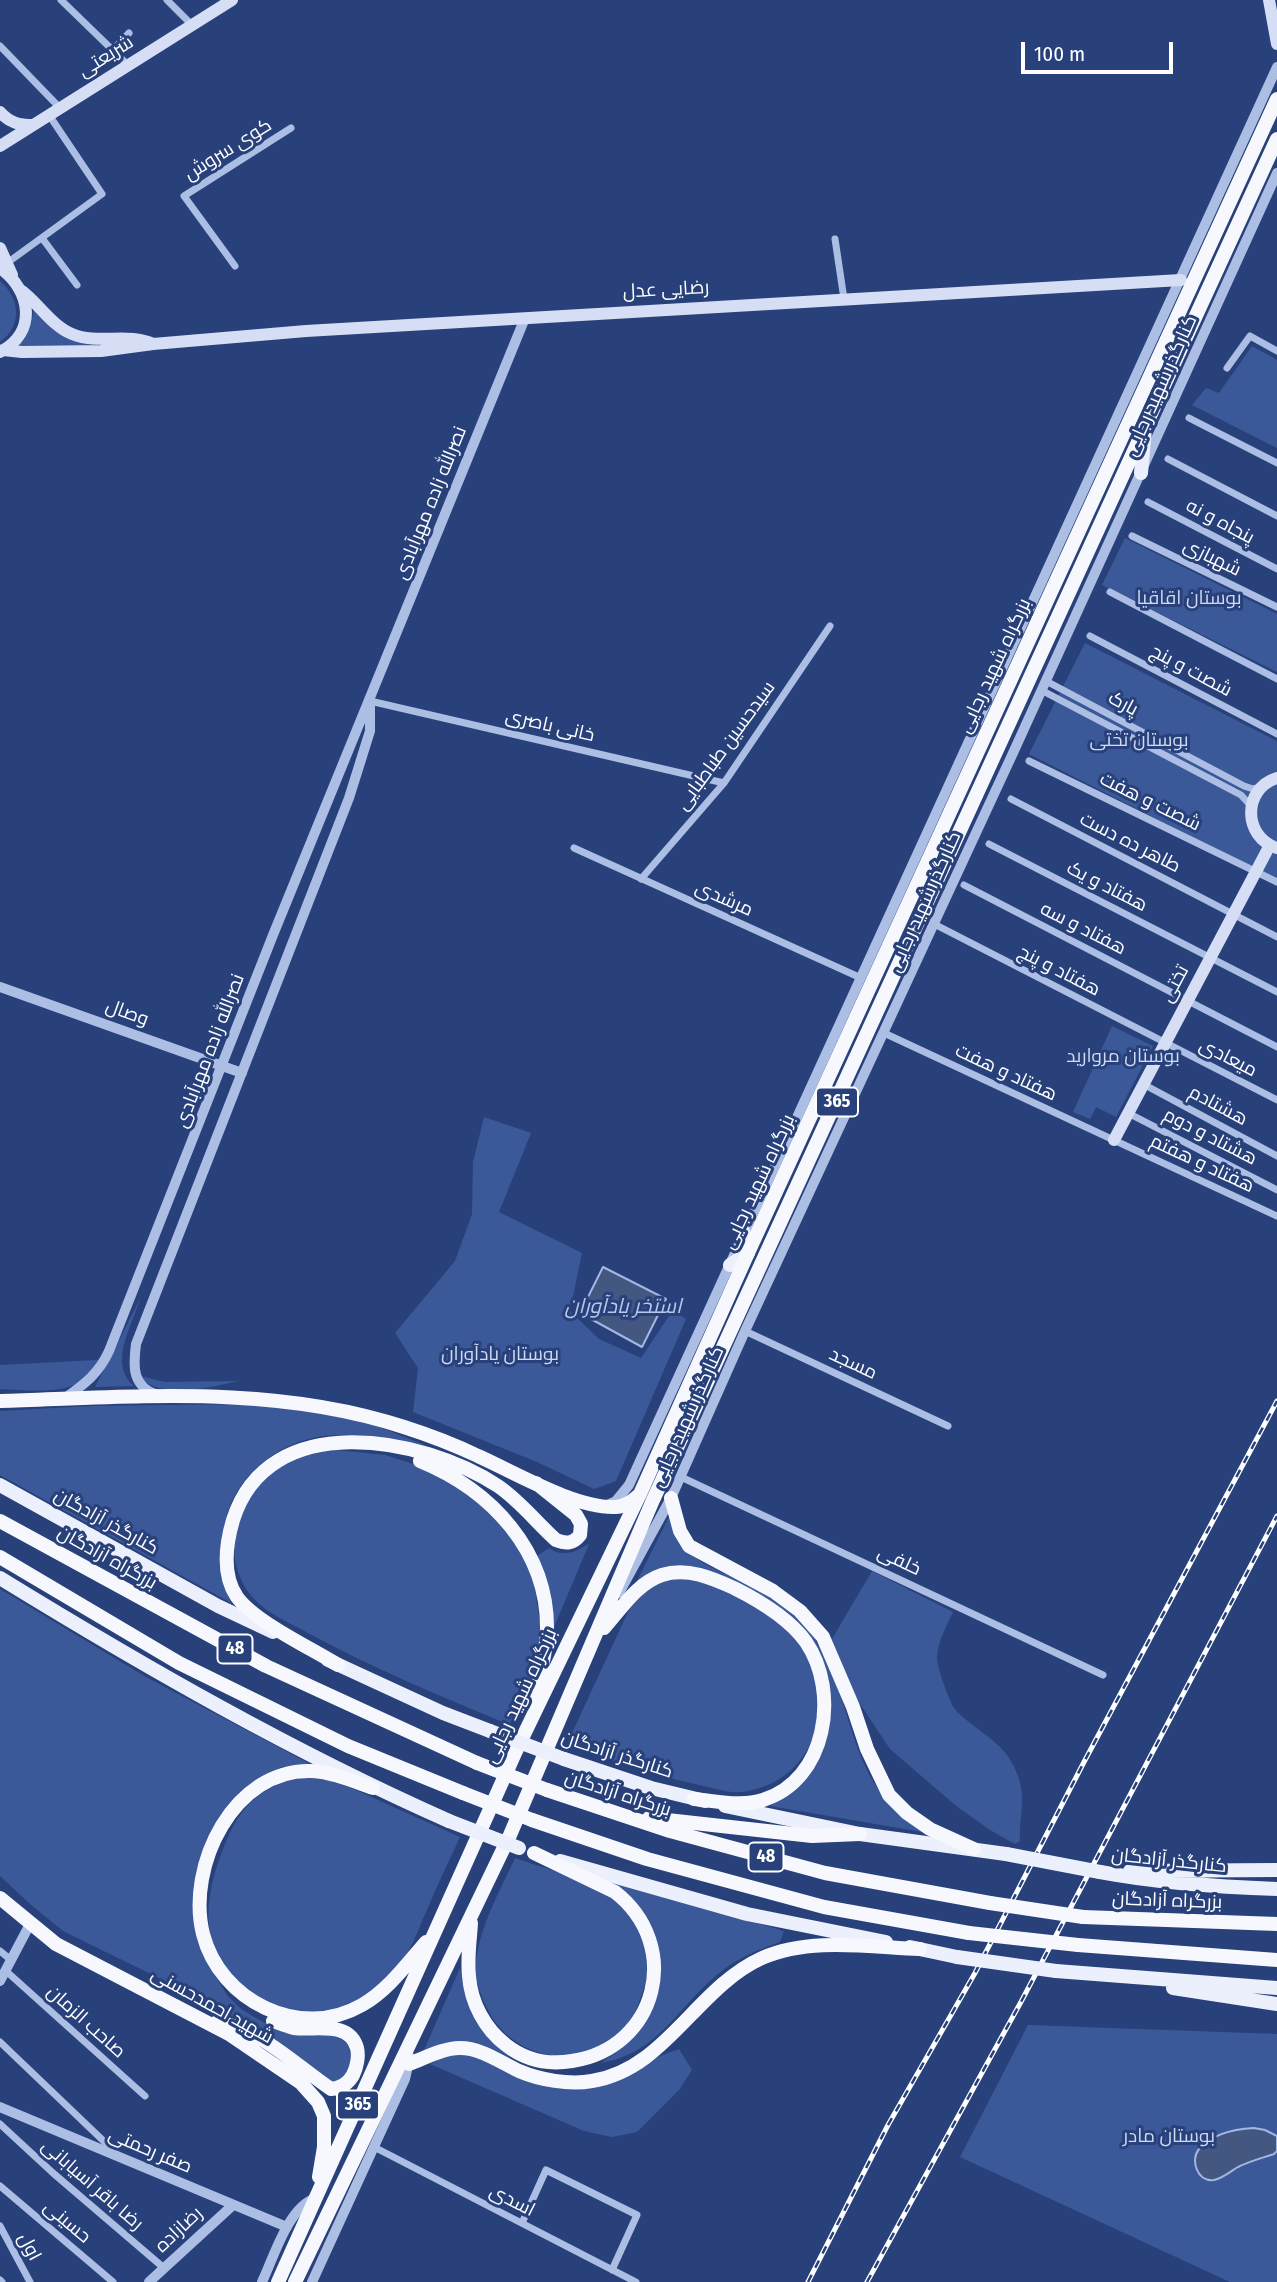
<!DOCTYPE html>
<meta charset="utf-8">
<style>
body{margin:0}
#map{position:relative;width:1277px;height:2282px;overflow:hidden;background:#28417b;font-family:"Fira Sans Condensed",sans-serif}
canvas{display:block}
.scale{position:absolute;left:1021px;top:42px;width:152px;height:32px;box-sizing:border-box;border:4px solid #fff;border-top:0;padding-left:9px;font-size:21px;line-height:24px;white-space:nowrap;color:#fff;-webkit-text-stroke:5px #28417b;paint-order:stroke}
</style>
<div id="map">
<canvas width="1277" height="2282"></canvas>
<div class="scale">100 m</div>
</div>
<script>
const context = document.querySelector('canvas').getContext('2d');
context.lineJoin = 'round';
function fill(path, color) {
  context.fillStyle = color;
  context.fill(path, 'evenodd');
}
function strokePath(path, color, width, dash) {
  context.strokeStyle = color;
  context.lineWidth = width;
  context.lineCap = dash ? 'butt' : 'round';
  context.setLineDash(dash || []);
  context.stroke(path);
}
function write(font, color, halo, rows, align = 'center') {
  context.font = font + ' "Fira Sans Condensed",Cairo,sans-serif';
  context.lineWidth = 6;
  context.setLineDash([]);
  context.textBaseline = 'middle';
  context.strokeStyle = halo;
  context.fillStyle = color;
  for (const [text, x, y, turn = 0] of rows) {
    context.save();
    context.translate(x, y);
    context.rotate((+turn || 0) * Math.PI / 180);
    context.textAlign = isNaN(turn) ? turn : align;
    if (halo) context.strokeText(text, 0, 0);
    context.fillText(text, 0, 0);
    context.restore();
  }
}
const green = new Path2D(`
 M 0,281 C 20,298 23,326 0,342 Z
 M 34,306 C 58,328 67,343 102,347 C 73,348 46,346 18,347 C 29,334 32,324 34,306 Z
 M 1252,346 L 1277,360 L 1277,448 L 1192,405 L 1206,388 L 1219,393 Z
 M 1125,538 L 1277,614 L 1277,672 L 1102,585 Z
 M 1085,643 L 1277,741 L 1277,880 L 1029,754 Z
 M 1112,1026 L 1153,1046 L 1116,1117 L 1096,1107 L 1090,1119 L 1073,1112 Z
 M 484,1117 L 531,1133 L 499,1212 L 582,1253 L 570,1311 L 599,1339 L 641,1358 L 673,1310 L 686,1319 L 616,1481 L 594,1489 L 537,1462 L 413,1412 L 418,1368 L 395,1333 L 455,1261 L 472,1214 L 473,1162 Z
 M 140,1299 C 132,1326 108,1364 134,1386 L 95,1387 Z
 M 98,1360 C 85,1399 32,1390 0,1389 L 0,1365 Z
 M 140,1376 L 165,1382 L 238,1381 C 215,1387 155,1400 140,1376 Z
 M 249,1404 C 295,1408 345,1413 387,1430 C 412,1440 437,1450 462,1460 C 422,1449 379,1433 337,1435 C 288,1436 238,1469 226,1519 C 224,1529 226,1541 225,1551 C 225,1573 224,1582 231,1603 L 0,1475 L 0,1411 L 91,1406 Z
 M 336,1450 L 385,1455 L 432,1470 L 486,1507 L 523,1553 L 534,1584 L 540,1623 L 540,1641 L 535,1672 L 510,1725 C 441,1696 374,1669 308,1633 C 290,1623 268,1614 254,1599 C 231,1573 229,1540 244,1510 C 248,1503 251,1493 256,1487 C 276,1462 307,1454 336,1450 Z
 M 669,1517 C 672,1525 674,1534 679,1541 C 697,1569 743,1578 770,1595 C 781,1603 793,1613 802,1623 C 843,1666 844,1733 874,1783 C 886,1803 905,1817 922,1832 L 770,1806 L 784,1796 L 827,1735 L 831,1704 L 830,1687 L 815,1646 L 715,1574 L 636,1583 Z
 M 589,1544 L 554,1627 L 543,1574 L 537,1556 L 549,1548 C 563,1558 575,1552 589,1544 Z
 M 872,1571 L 953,1612 C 946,1627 938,1641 937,1657 C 936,1665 949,1700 954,1708 C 958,1714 968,1721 974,1726 C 988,1737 1003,1746 1012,1763 C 1029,1795 1019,1809 1020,1841 L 1015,1844 L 990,1830 L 955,1805 L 890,1749 L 854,1695 L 832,1639 Z
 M 677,1579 C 724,1581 792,1619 811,1664 C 835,1721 805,1785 741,1792 C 727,1793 713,1788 699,1785 C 653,1775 610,1761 566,1746 L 628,1612 C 641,1593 654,1582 677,1579 Z
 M 0,1589 L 146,1677 L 312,1765 L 282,1767 L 270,1772 L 244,1788 L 232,1801 L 203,1862 L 208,1964 L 227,1995 L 241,2009 L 259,2020 L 279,2029 L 333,2034 L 347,2043 C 354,2058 351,2081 332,2082 L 218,2007 L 63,1931 L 30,1904 L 0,1876 Z
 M 306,1777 L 332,1781 L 347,1786 L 460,1837 C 449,1861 437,1885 427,1910 C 419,1926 413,1948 401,1962 C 385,1981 366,1999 343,2007 C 292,2026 223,1991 211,1937 C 204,1905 213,1874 225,1844 C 241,1804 263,1784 306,1777 Z
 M 515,1858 C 546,1869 582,1877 610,1895 C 628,1907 638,1927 644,1947 C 649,1963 648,1979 642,1994 C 638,2004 635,2015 628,2023 C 591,2073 513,2064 487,2008 C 480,1994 474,1978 476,1962 C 480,1925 500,1891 515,1858 Z
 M 577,1870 L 784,1931 L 780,1942 C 760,1949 740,1957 723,1970 C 678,2004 662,2052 601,2063 L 622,2048 L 635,2035 L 657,1994 L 645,1916 Z
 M 460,1968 C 469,2013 477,2028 511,2058 L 483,2046 L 421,2057 Z
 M 1028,2025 L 1277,2034 L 1277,2282 L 1230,2282 L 960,2157 Z
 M 679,2049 L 692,2070 L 679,2090 L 637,2132 L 612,2137 L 584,2131 L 430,2064 L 445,2056 L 464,2054 L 584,2087 L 609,2084 L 655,2058 Z`);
const water = new Path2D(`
 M 603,1267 L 666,1299 L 642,1347 L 580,1313 Z
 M 1254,2128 L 1265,2130 L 1277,2136 L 1277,2151 L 1274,2154 C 1262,2158 1250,2161 1238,2167 C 1231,2171 1223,2178 1214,2180 C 1197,2182 1190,2160 1199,2149 C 1213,2133 1235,2129 1254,2128 Z`);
const minor = new Path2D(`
 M 61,0 L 128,65
 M 167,0 L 192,25
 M 0,46 L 60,108
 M 113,50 L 129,33
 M 42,238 L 77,285
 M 835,239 L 844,299
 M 7,263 L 102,194 L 49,115
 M 235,266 L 184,196 L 291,128
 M 1227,368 L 1250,336 L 1277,351
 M 1189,418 L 1277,463
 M 1168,459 L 1277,516
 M 1148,502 L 1277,569
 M 1132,536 L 1277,607
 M 1110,592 L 1277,679
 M 1090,636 L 1277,734
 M 1046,681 L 1244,786 L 1253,789 L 1261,787
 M 1041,690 L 1241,795 L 1251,806
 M 370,701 L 724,783
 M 1029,761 L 1277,882
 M 1011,799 L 1277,937
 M 989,844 L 1277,992
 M 574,848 L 861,978
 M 641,879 L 724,783 L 830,626
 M 964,885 L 1277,1047
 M 938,926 L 1277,1100
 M 884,1033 L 1277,1216
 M 1143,1084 L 1277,1156
 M 1128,1113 L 1277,1190
 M 745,1331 L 948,1426
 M 681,1477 L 1103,1675
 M 0,1951 L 11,1960
 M 6,1971 L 145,2096
 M 0,2042 L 114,2151
 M 0,2124 L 53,2173 L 164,2268
 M 374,2147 L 636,2282
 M 0,2186 L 113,2282
 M 522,2223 L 546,2170 L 637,2215 L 612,2270
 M 0,2226 L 30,2282
 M 0,2280 L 2,2282`);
const tertiary = new Path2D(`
 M 0,987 L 242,1073
 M 157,1395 C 132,1386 133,1367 136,1344 L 349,798 L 370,731 L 370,704
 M 65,1398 C 85,1384 99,1373 109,1351 L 273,935 L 525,318
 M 605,1506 L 616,1501 L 629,1485 L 1277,67
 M 619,1593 L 671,1498 L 745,1331 L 1013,753 L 1277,173
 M 0,1981 L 30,1924
 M 0,2107 L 287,2227
 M 149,2282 L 233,2205
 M 262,2282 C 274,2257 288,2207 316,2198
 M 312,2282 L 405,2079 L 410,2057`);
const secondary = new Path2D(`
 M 1269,0 L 1277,44
 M 0,112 C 10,123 19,125 33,125
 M 0,146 L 232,0
 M 0,248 L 12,275
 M 0,268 C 31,290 38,332 0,352
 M 22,291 C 39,304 52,326 72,334 C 98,345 128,332 153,344
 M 3,350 L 22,352 L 101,351 L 153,344 L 306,331 L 1181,280
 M 1277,778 C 1242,789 1243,837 1277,848
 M 1114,1140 L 1270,845`);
const primary = new Path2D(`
 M 1141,473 L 1145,429
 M 730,1265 L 748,1253 L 744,1233
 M 0,1485 L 218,1606 L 273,1632
 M 0,1578 C 145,1667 293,1752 449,1821
 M 328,1660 L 443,1713 L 490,1731
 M 564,1759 L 651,1788 L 705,1801
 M 725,1806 L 860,1834 L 1006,1854
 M 560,1861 L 747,1914 L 886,1942
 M 1130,1871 L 1277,1870
 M 1100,1872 C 1159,1883 1218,1887 1277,1889
 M 910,1947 L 957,1957
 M 1056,1971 L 1277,1988
 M 1173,1988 L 1277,2004`);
const trunk = new Path2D(`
 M 0,1401 C 135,1397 274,1384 404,1427 C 429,1435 455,1445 478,1456 C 516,1473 576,1509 616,1507 C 626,1506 632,1501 639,1495
 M 420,1461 C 491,1490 549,1551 547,1632 C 546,1653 540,1674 536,1695
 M 671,1498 L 680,1531 L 689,1546 L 773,1591 L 800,1611 L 823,1637 L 853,1707 L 867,1749 L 889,1795 L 907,1813 L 930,1829 L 974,1849
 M 0,1521 L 266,1666 L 477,1763
 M 0,1557 L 179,1663 L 348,1746 L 463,1793
 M 604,1628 C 621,1609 637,1583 662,1575 C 687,1567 712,1578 734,1588 C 760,1601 789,1618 806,1642 C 840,1692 827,1780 763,1800 C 741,1807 717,1801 694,1799
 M 338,1665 C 311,1648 255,1622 237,1597 C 222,1575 226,1544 233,1520 C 268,1408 422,1436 498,1486 C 520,1501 536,1522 556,1540 C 566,1544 573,1544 580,1535 L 581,1524 L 576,1515 L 536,1483
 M 373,1788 C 353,1781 332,1772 312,1771 C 234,1768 186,1866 203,1934 C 220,2001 300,2041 362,2005 C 388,1990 406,1965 426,1942
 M 547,1790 L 670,1831 L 825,1873 L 990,1903
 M 649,1818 L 812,1836 L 860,1834
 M 532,1820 L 647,1859 L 824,1907 L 969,1933
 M 0,1898 L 56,1944 L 229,2034 L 301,2083 L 318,2102 L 324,2116 L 324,2147 L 319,2177
 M 1083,1917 L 1277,1924
 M 471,1923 C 470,1940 467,1959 469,1976 C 471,2003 485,2029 506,2045 C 525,2060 548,2065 572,2061 C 658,2048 683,1945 615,1892 L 534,1853
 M 1078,1945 L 1277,1960
 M 217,2022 C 262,2030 294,2064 331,2089 C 341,2088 348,2084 353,2075 C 357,2067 359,2056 357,2048 C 349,2020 315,2031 294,2028 C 287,2026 279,2023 273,2021
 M 409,2064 C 425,2058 443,2048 460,2048 C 481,2048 500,2062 519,2071 C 540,2080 569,2085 592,2081 C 666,2069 696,1988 762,1958 C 809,1937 869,1947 920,1949
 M 278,2282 L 516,1751 L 640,1494 L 748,1253 L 1277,99
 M 295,2282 L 510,1835 L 653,1500 L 1277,139`);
const rail = new Path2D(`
 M 808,2282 L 888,2125 L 975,1973 L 1084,1762 L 1277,1401
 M 867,2282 L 1022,2000 L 1277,1516`);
const primaryBridge = new Path2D(`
 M 490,1731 L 564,1759
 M 449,1821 L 519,1848
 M 1006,1854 L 1100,1872
 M 957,1957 L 1056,1971`);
const trunkBridge = new Path2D(`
 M 477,1763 L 547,1790
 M 463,1793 L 532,1820
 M 990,1903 L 1083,1917
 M 969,1933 L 1078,1945`);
const shields = [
 [837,1102,42],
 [235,1649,35],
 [766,1857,35],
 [358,2105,42]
];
const shieldNames = [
 ["365",837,1102],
 ["48",235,1649],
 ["48",766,1857],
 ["365",358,2105]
];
const streetNames = [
 ["شریعتی",106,57,-32],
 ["کوی سروش",228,150,-32],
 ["رضایی عدل",666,290,-3],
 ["کنارگذر شهید رجایی",1161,386,-66],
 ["نصرالله زاده مهرآبادی",431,503,-68],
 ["پنجاه و نه",1220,522,28],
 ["شهبازی",1212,558,26],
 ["بزرگراه شهید رجایی",995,666,-65],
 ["شصت و پنج",1191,671,28],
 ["پارک",1123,704,28],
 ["خانی باصری",550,726,13],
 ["سیدحسین طباطبایی",726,746,-54],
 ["شصت و هفت",1150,802,26],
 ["طاهر ده دست",1130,843,27],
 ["هفتاد و یک",1107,887,27],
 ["مرشدی",724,899,24],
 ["کنارگذر شهید رجایی",925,902,-66],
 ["هفتاد و سه",1083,929,27],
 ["هفتاد و پنج",1059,971,27],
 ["تختی",1175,984,-62],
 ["وصال",127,1013,20],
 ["نصرالله زاده مهرآبادی",210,1051,-69],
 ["میعادی",1228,1058,27],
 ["هفتاد و هفت",1006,1073,25],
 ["هشتادم",1218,1106,28],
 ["هشتاد و دوم",1210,1137,27],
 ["هفتاد و هفتم",1202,1164,25],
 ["بزرگراه شهید رجایی",759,1182,-65],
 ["مسجد",853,1364,25],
 ["کنارگذر شهید رجایی",688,1417,-66],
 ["کنارگذر آزادگان",106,1522,29],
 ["بزرگراه آزادگان",107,1558,29],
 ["خلفی",899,1561,25],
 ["بزرگراه شهید رجایی",521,1696,-65],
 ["کنارگذر آزادگان",617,1755,18],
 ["بزرگراه آزادگان",618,1794,18],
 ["کنارگذر آزادگان",1169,1861,6],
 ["بزرگراه آزادگان",1167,1901,2],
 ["شهید احمدحسنی",212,2006,29],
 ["صاحب الزمان",86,2022,42],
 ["صفر رحمتی",150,2151,23],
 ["رضا باقر آسیابانی",92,2185,41],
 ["اسدی",512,2201,27],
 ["حسینی",67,2222,40],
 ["رضازاده",179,2230,-43],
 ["اول",29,2247,62]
];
const parkNames = [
 ["بوستان اقاقیا",1189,599],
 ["بوستان تختی",1139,741],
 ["بوستان مروارید",1123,1057],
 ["بوستان یادآوران",500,1355],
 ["بوستان مادر",1169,2137]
];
const waterNames = [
 ["استخر یادآوران",623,1307]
];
fill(green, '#3b5999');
fill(water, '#445781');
strokePath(water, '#a1b7e4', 2);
strokePath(minor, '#acbee4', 7);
strokePath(tertiary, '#acbee4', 10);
strokePath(secondary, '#d5def4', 12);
strokePath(primary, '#ecf0fc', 14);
strokePath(trunk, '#f6f8fe', 14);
strokePath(rail, '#fff', 5);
strokePath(rail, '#28417b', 2.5, [8]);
strokePath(primaryBridge, '#ecf0fc', 14);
strokePath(trunkBridge, '#f6f8fe', 14);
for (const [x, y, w] of shields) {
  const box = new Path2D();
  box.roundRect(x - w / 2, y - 14.5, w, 29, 5);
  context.fillStyle = '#28417b';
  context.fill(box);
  strokePath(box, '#fff', 2);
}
write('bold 18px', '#fff', null, shieldNames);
write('19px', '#fff', '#28417b', streetNames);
write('19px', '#cfdaf3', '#28417b', parkNames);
write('italic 21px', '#b7c8ec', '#28417b', waterNames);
</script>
